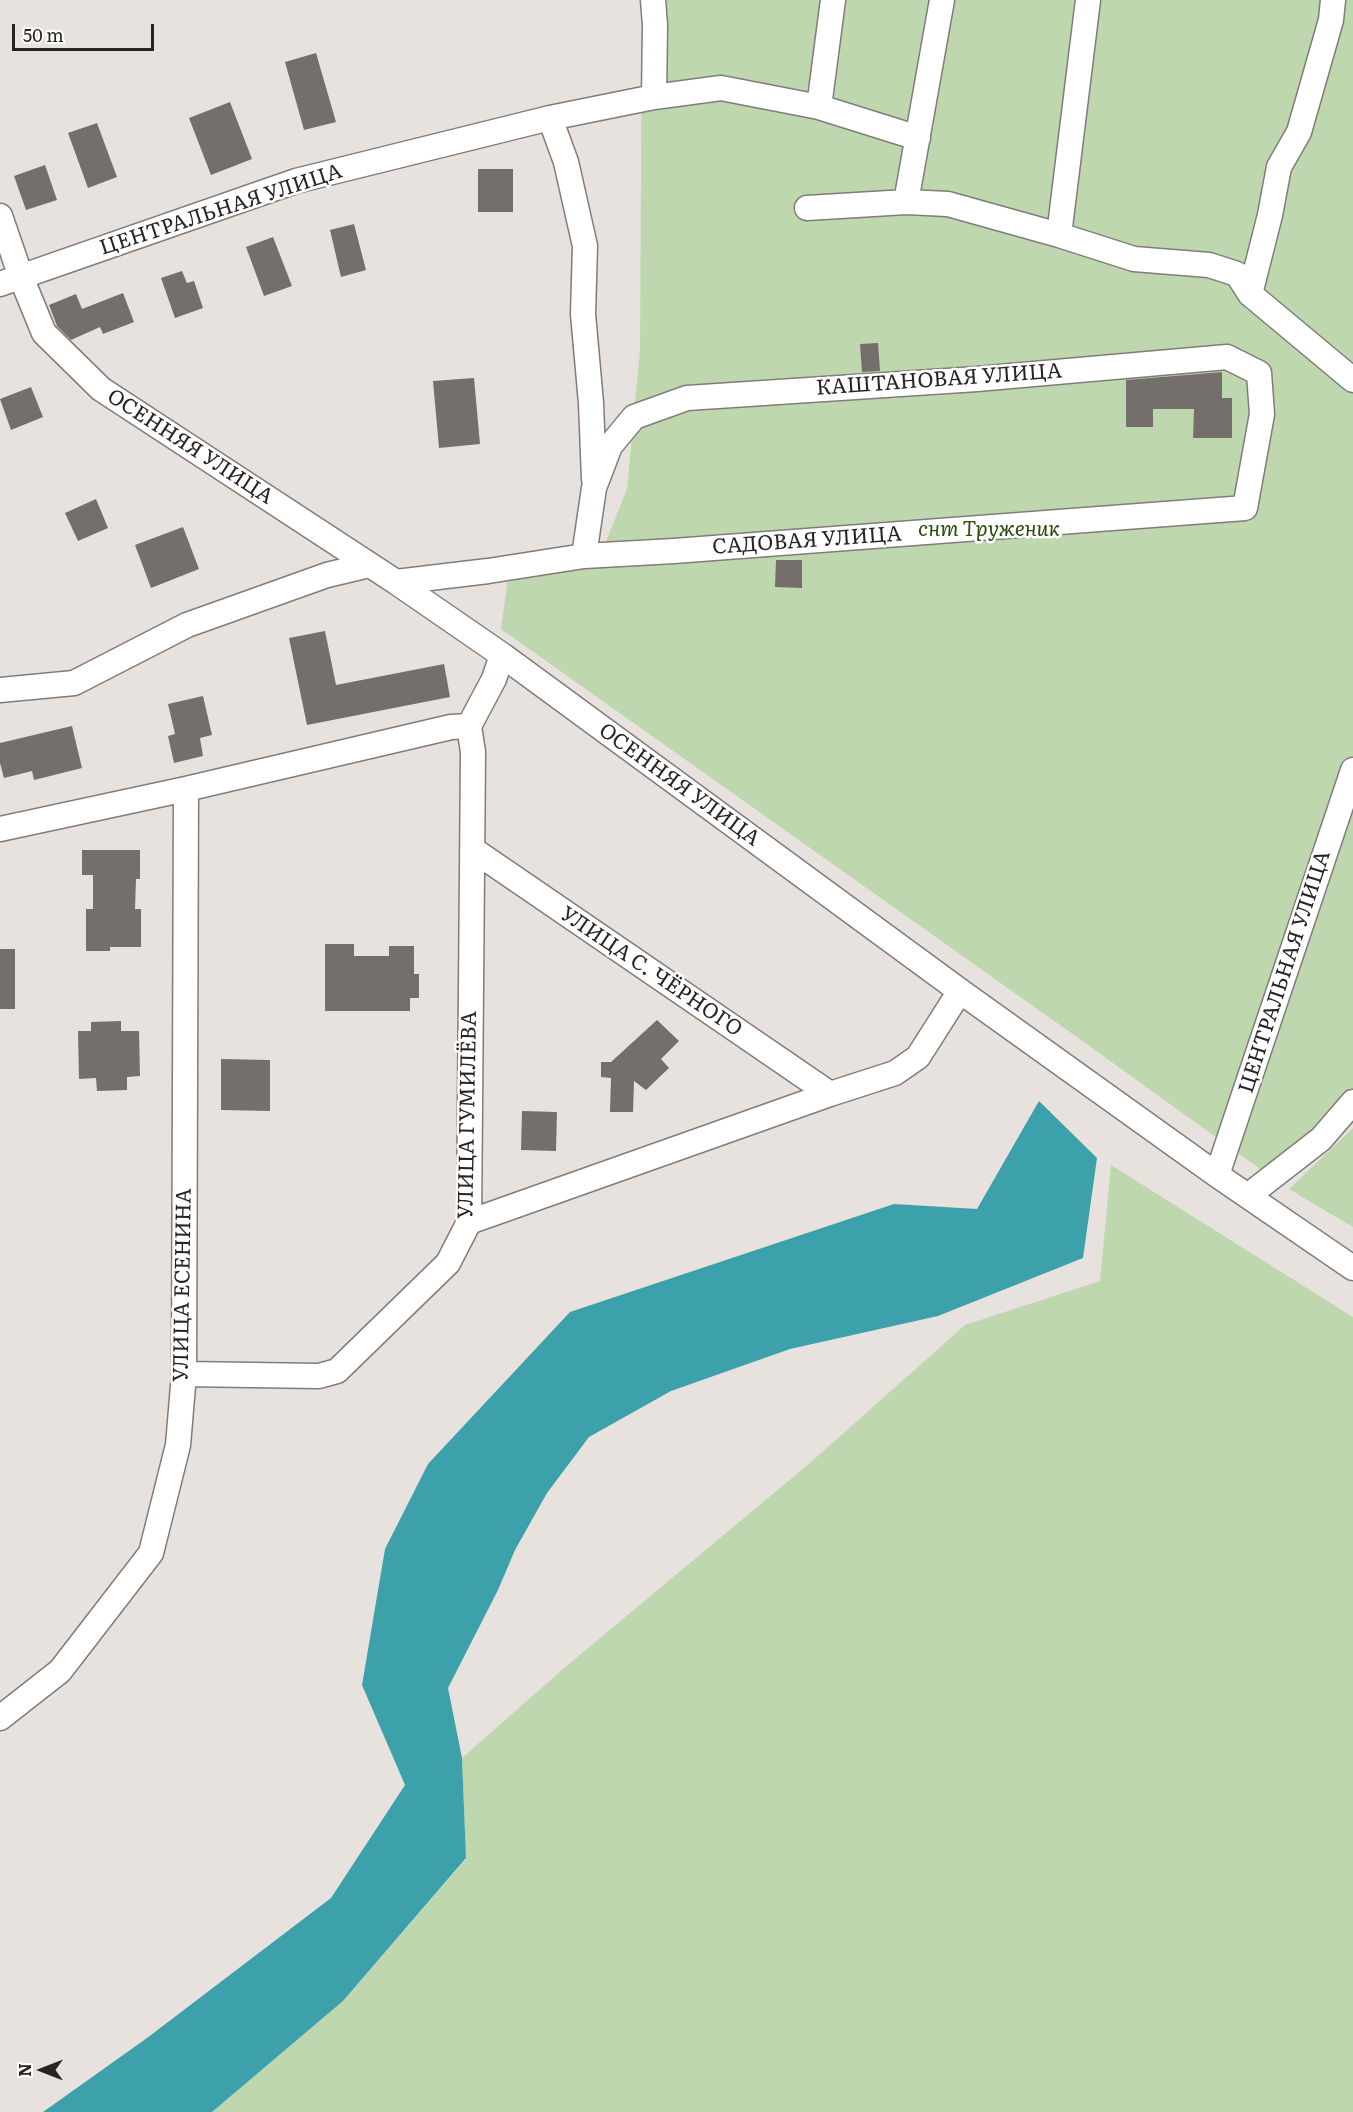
<!DOCTYPE html>
<meta charset="utf-8">
<style>
body{margin:0}
#map{position:relative;width:1353px;height:2112px;overflow:hidden;background:#e8e2df;font-family:Literata,serif}
canvas{display:block}
.north{position:absolute;left:12px;top:2040px;width:60px;height:60px;-webkit-text-stroke:4px #fff;paint-order:stroke;rotate:270deg;font-size:16px;font-weight:700;line-height:24px;text-align:center;color:#272524}
.north::after{content:'';display:block;margin:auto;width:21px;height:27px;background:#272524;clip-path:polygon(50% 0,100% 100%,50% 72%,0 100%)}
.scale{position:absolute;left:12px;top:24px;width:142px;height:27px;box-sizing:border-box;border:3px solid #272524;border-top:0;padding-left:8px;font-size:18px;line-height:21px;white-space:nowrap;color:#272524;-webkit-text-stroke:4px #fff;paint-order:stroke}
</style>
<div id="map">
<canvas width="1353" height="2112"></canvas>
<div class="north">N</div>
<div class="scale">50 m</div>
</div>
<script>
const context = document.querySelector('canvas').getContext('2d');
context.lineJoin = 'round';
function fill(path, color) {
  context.fillStyle = color;
  context.fill(path, 'evenodd');
}
function strokePath(path, color, width, dash) {
  context.strokeStyle = color;
  context.lineWidth = width;
  context.lineCap = dash ? 'butt' : 'round';
  context.setLineDash(dash || []);
  context.stroke(path);
}
function write(font, color, halo, rows, align = 'center') {
  context.font = font + ' Literata,serif';
  context.lineWidth = 5;
  context.setLineDash([]);
  context.textBaseline = 'middle';
  context.strokeStyle = halo;
  context.fillStyle = color;
  for (const [text, x, y, turn = 0] of rows) {
    context.save();
    context.translate(x, y);
    context.rotate((+turn || 0) * Math.PI / 180);
    context.textAlign = isNaN(turn) ? turn : align;
    if (halo) context.strokeText(text, 0, 0);
    context.fillText(text, 0, 0);
    context.restore();
  }
}
const green = new Path2D(`
 M 642,0 L 1353,0 L 1353,1113 L 1281,1184 L 1081,1040 L 501,629 L 508,578 L 596,566 L 627,489 L 640,350 Z
 M 1353,1128 L 1353,1227 L 1289,1189 Z
 M 1111,1165 L 1353,1317 L 1353,2112 L 212,2112 L 343,2001 L 466,1859 L 462,1758 L 563,1669 L 811,1462 L 965,1325 L 1100,1281 Z`);
const water = new Path2D(`
 M 1039,1101 L 1097,1158 L 1083,1258 L 938,1316 L 790,1349 L 671,1391 L 589,1437 L 547,1493 L 515,1550 L 498,1590 L 448,1688 L 462,1758 L 466,1858 L 343,2001 L 212,2112 L 43,2112 L 147,2038 L 331,1898 L 405,1785 L 362,1685 L 385,1549 L 428,1464 L 570,1312 L 894,1204 L 977,1209 Z`);
const building = new Path2D(`
 M 316,53 L 336,122 L 304,130 L 285,62 Z
 M 230,102 L 252,159 L 211,175 L 189,118 Z
 M 97,123 L 117,177 L 88,188 L 68,133 Z
 M 45,165 L 57,200 L 26,210 L 14,176 Z
 M 478,169 L 513,169 L 513,212 L 478,212 Z
 M 354,224 L 366,270 L 341,277 L 330,230 Z
 M 273,237 L 292,286 L 264,296 L 246,247 Z
 M 182,271 L 187,283 L 194,281 L 203,308 L 175,318 L 161,278 Z
 M 123,293 L 134,322 L 103,334 L 100,327 L 71,340 L 57,326 L 49,305 L 76,294 L 82,309 Z
 M 878,343 L 880,371 L 862,372 L 860,344 Z
 M 1222,372 L 1222,398 L 1232,398 L 1232,438 L 1193,438 L 1194,409 L 1153,409 L 1153,427 L 1126,427 L 1126,380 Z
 M 474,378 L 480,444 L 439,448 L 433,381 Z
 M 31,387 L 43,417 L 11,430 L 0,399 Z
 M 96,499 L 108,528 L 78,541 L 65,513 Z
 M 183,527 L 199,569 L 151,588 L 135,545 Z
 M 776,560 L 802,560 L 802,588 L 775,587 Z
 M 325,631 L 336,685 L 444,664 L 450,697 L 307,725 L 289,638 Z
 M 203,696 L 212,735 L 200,738 L 203,756 L 174,763 L 168,736 L 175,734 L 168,704 Z
 M 72,726 L 82,768 L 34,780 L 32,771 L 4,778 L 0,763 L 0,743 Z
 M 82,850 L 140,850 L 140,879 L 136,879 L 135,909 L 141,909 L 141,947 L 110,947 L 110,951 L 86,951 L 86,909 L 93,909 L 93,875 L 82,875 Z
 M 325,944 L 354,944 L 354,956 L 389,956 L 389,946 L 414,946 L 414,974 L 419,974 L 419,998 L 410,998 L 410,1011 L 325,1011 Z
 M 0,949 L 15,949 L 15,1009 L 0,1009 Z
 M 657,1020 L 679,1041 L 661,1059 L 669,1068 L 646,1090 L 634,1081 L 633,1112 L 610,1112 L 611,1078 L 601,1077 L 601,1062 L 611,1062 Z
 M 121,1021 L 121,1031 L 139,1031 L 140,1076 L 127,1077 L 127,1090 L 97,1091 L 96,1078 L 79,1079 L 78,1031 L 91,1031 L 91,1022 Z
 M 221,1059 L 270,1060 L 270,1111 L 221,1110 Z
 M 522,1111 L 557,1112 L 556,1151 L 521,1150 Z`);
const minor = new Path2D(`
 M 653,0 L 655,25 L 654,97
 M 819,107 L 833,0
 M 550,118 L 566,162 L 585,246 L 583,314 L 591,403 L 594,479
 M 906,202 L 942,0
 M 807,208 L 906,202 L 948,204 L 1059,235 L 1134,259 L 1209,265 L 1237,274 L 1250,294 L 1353,380
 M 0,216 L 21,277 L 44,333 L 101,389 L 396,582 L 502,655 L 960,991 L 1217,1175 L 1353,1268
 M 1059,235 L 1088,0
 M 0,284 L 296,181 L 550,118 L 654,97 L 721,88 L 819,107 L 918,138
 M 1250,294 L 1270,215 L 1279,167 L 1299,132 L 1331,20 L 1333,0
 M 396,582 L 488,571 L 584,556 L 674,551 L 1245,508 L 1262,414 L 1259,373 L 1227,357 L 977,379 L 687,398 L 634,417 L 610,446 L 594,488 L 584,556
 M 0,690 L 74,683 L 187,625 L 327,575 L 369,565
 M 469,726 L 494,679 L 502,655
 M 0,829 L 186,789 L 451,727 L 469,726
 M 472,849 L 830,1094
 M 1217,1175 L 1353,770
 M 1249,1195 L 1321,1139 L 1353,1102
 M 469,1222 L 830,1094 L 895,1073 L 918,1057 L 960,991
 M 184,1374 L 319,1376 L 337,1371 L 448,1263 L 469,1222 L 473,752 L 469,726
 M 0,1718 L 60,1671 L 151,1553 L 178,1445 L 184,1374 L 186,789`);
const streetNames = [
 ["ЦЕНТРАЛЬНАЯ УЛИЦА",221,210,-18],
 ["КАШТАНОВАЯ УЛИЦА",939,380,-4],
 ["ОСЕННЯЯ УЛИЦА",190,447,33],
 ["САДОВАЯ УЛИЦА",807,541,-4],
 ["ОСЕННЯЯ УЛИЦА",679,785,36],
 ["УЛИЦА С. ЧЁРНОГО",651,972,34],
 ["ЦЕНТРАЛЬНАЯ УЛИЦА",1285,972,-72],
 ["УЛИЦА ГУМИЛЁВА",468,1115,-89],
 ["УЛИЦА ЕСЕНИНА",183,1285,-89]
];
const parkNames = [
 ["снт Труженик",989,530]
];
fill(green, '#bfd7af');
fill(water, '#3ca1aa');
fill(building, '#756f6c');
strokePath(minor, '#817c79', 27);
strokePath(minor, '#fff', 24);
write('21px', '#272524', '#fff', streetNames);
write('italic 21px', '#2b4b09', '#fff', parkNames);
</script>
